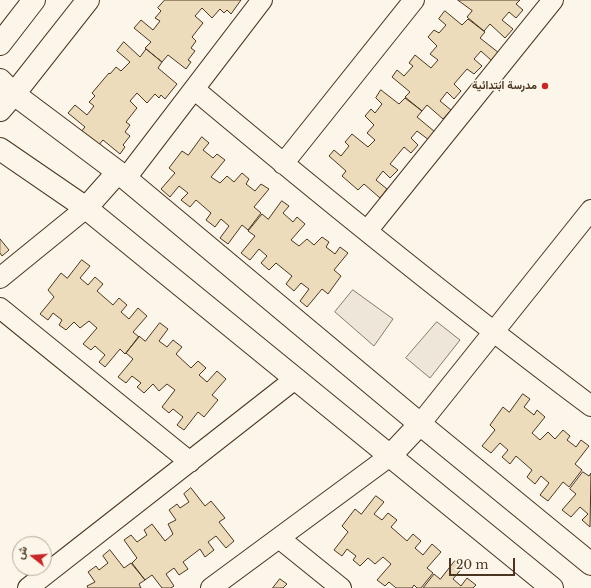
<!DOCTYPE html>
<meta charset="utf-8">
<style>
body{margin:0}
#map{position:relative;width:591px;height:588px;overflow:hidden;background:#fbf6e9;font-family:"Libre Baskerville",Vazirmatn,serif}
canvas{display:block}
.north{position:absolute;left:12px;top:536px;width:40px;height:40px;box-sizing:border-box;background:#fbf6e9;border:1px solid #b4a999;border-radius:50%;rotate:287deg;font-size:11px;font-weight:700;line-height:16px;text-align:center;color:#4a3520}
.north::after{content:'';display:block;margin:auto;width:14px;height:18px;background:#c62828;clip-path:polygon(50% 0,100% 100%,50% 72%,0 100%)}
.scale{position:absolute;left:449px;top:558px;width:66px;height:18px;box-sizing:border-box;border:2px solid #4a3520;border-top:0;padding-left:5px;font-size:12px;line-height:14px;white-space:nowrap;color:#4a3520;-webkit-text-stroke:3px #fbf6e9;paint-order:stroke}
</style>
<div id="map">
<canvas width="591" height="588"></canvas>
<div class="north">ش</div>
<div class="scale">20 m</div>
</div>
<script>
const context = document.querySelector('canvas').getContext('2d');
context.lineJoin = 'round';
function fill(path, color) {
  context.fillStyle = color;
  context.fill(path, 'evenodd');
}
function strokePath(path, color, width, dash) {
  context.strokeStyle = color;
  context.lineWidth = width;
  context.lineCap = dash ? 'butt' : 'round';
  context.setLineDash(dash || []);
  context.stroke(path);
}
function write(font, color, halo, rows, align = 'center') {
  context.font = font + ' "Libre Baskerville",Vazirmatn,serif';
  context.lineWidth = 3;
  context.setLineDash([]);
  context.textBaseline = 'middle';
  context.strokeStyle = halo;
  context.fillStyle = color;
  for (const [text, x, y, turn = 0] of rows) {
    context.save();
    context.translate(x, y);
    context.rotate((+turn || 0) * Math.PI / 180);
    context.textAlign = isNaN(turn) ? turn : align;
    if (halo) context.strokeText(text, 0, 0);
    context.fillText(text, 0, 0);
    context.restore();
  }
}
const green = new Path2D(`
 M 353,290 L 393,319 L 374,346 L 335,312 Z
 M 437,322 L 460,340 L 430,378 L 406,358 Z`);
const building = new Path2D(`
 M 165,0 L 241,0 L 231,14 L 227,10 L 224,13 L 220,9 L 212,18 L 202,8 L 195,16 L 203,23 L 192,37 L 196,41 L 191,48 L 195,51 L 188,60 L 191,62 L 186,69 L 168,55 L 162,62 L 145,48 L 151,42 L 134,28 L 141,20 L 153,30 L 160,21 L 155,18 L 161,11 L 158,8 Z
 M 458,0 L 520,0 L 516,4 L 523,10 L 516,18 L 509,12 L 502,20 L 513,29 L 505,38 L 490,24 L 484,31 L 467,17 L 472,11 Z
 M 445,11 L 462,25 L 468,19 L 485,32 L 480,38 L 499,53 L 492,61 L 481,51 L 474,59 L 482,66 L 474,74 L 467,69 L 454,84 L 461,91 L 454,99 L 447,92 L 440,101 L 451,110 L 443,119 L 427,105 L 422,111 L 405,97 L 410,92 L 392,77 L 397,70 L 404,76 L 413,66 L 409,63 L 415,55 L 431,68 L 438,60 L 430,54 L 437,46 L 428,37 L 434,30 L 439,33 L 446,25 L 439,19 Z
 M 124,42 L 140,57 L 146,49 L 162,62 L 158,68 L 177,84 L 165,99 L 161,95 L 159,98 L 155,94 L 147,103 L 137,93 L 130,101 L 137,108 L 126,122 L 130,125 L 125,132 L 130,136 L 123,145 L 125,147 L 120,154 L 103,140 L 97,147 L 80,133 L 85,127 L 68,113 L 75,105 L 87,115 L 94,106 L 89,102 L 95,96 L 92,93 L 109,73 L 110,74 L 116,67 L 121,71 L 130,62 L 117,51 Z
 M 381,90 L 399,104 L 405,98 L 422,111 L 417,117 L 435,132 L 429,140 L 417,131 L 411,138 L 418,145 L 411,153 L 404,147 L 390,164 L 398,170 L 390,178 L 383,171 L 376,180 L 387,189 L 380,198 L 364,184 L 358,190 L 342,176 L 346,171 L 329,156 L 334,150 L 341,156 L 349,146 L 345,142 L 352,134 L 368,147 L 375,140 L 367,133 L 374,125 L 365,116 L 371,109 L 375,113 L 382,104 L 376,98 Z
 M 202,137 L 209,143 L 203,150 L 213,158 L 217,154 L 225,160 L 211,177 L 220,183 L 227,176 L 234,182 L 242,173 L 249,179 L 246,184 L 255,191 L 261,184 L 269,189 L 254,207 L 261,213 L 248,230 L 242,225 L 228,244 L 220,238 L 229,226 L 221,219 L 215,227 L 206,220 L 211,213 L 196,200 L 190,207 L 181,200 L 188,193 L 179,186 L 170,197 L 161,189 L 175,173 L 169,168 L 182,151 L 188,155 Z
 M 282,201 L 289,206 L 283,213 L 293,222 L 297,217 L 305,224 L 291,240 L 299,246 L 307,239 L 314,245 L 322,237 L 329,242 L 326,247 L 335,254 L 340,247 L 348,253 L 334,270 L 341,276 L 328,294 L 322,289 L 307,307 L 300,301 L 309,289 L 301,283 L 294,291 L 286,284 L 292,276 L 276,263 L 269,270 L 261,263 L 267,256 L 259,249 L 250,260 L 241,253 L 255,236 L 248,231 L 262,214 L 268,219 Z
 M 0,239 L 9,250 L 2,256 L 0,253 Z
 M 82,260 L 90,266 L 80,278 L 88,285 L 95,277 L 103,284 L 97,291 L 113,305 L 119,298 L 127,305 L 121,312 L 129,319 L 138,308 L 147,316 L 133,332 L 139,337 L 125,354 L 120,349 L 105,367 L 99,362 L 105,355 L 95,346 L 91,350 L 83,344 L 97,328 L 89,321 L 80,328 L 74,322 L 66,330 L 59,325 L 62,320 L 53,313 L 48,320 L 40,314 L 54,297 L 48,290 L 61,273 L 67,278 Z
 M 160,323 L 168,329 L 159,341 L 167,347 L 173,340 L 182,347 L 176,354 L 191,368 L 198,361 L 206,368 L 199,375 L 207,382 L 217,371 L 226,379 L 212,395 L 218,400 L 204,417 L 198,412 L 184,430 L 177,425 L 183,417 L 173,409 L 169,413 L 162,407 L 175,390 L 167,384 L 159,391 L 153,384 L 144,393 L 137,387 L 141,383 L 132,376 L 126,383 L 118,377 L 133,359 L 126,353 L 139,336 L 145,341 Z
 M 523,394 L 530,399 L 524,407 L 534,415 L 537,410 L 545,417 L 532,433 L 540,440 L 548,432 L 555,439 L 563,430 L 570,436 L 567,440 L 576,447 L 581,440 L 589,446 L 575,464 L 582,470 L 569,487 L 563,482 L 548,501 L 540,495 L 549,483 L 541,476 L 535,484 L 527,477 L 532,470 L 516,456 L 510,464 L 502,457 L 508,450 L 500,443 L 491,453 L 482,446 L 495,430 L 490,425 L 503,407 L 509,412 Z
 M 583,472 L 589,476 L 591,473 L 590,527 L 582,520 L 588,514 L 580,507 L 571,517 L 562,510 L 576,494 L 570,489 Z
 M 191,488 L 205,506 L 211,501 L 225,518 L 219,522 L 234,541 L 226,548 L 216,536 L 208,542 L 214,550 L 205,557 L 200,549 L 183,562 L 188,569 L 179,575 L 174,568 L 166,574 L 174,586 L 171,588 L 162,588 L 152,575 L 145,580 L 132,563 L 137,558 L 124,540 L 131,535 L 137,542 L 147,535 L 144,530 L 152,524 L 165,541 L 173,534 L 168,524 L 176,520 L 169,510 L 177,504 L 180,508 L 189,502 L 184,494 Z
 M 376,496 L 384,502 L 374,514 L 382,520 L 388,513 L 397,520 L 391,527 L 407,541 L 413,534 L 421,541 L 415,548 L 423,555 L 432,544 L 441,552 L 427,568 L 433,573 L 421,588 L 417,588 L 414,585 L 412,588 L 396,588 L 389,582 L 385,586 L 377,580 L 391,564 L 383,557 L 375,564 L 368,558 L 360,566 L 353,560 L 356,556 L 347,549 L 342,556 L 334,550 L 348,532 L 342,526 L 355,509 L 361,514 Z
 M 110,550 L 124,568 L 131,563 L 145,580 L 139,584 L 141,588 L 88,588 L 87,586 L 95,582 L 88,572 L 96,566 L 99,570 L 108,563 L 103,556 Z
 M 455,561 L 463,567 L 453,579 L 461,586 L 467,578 L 476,585 L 473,588 L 423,588 L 434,574 L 440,579 Z
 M 280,579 L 287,584 L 283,588 L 273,588 Z`);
const minor = new Path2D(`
 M 194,89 C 324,198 455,304 591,406
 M 283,164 L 414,0
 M 126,178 L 262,0
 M 367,231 L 553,0
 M 0,278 L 86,208
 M 0,308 L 190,462
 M 420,424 L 591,210
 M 279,538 L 341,588
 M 28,588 L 295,379
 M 211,588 L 390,456`);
const tertiary = new Path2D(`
 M 0,44 L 34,0
 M 0,80 L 14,94 L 118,172 L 420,424 L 591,564
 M 0,110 L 14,94 L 88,0
 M 0,149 L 86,208 L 552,588
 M 86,208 L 118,172
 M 390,456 L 420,424`);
const markers = [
 [545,86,4,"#c62828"]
];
const poiNames = [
 ["مدرسة ابتدائية",537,86]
];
fill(green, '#ede6d9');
strokePath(green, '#887966', 1);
fill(building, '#ecdcbc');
strokePath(building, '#4a3520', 1);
strokePath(minor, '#4a3520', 22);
strokePath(tertiary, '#4a3520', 24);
strokePath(minor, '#fbf6e9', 20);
strokePath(tertiary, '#fbf6e9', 22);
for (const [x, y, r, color] of markers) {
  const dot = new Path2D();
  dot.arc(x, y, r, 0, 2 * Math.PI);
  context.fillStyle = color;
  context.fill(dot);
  strokePath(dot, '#fbf6e9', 1.5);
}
write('bold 11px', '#4a3520', '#fbf6e9', poiNames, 'right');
</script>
